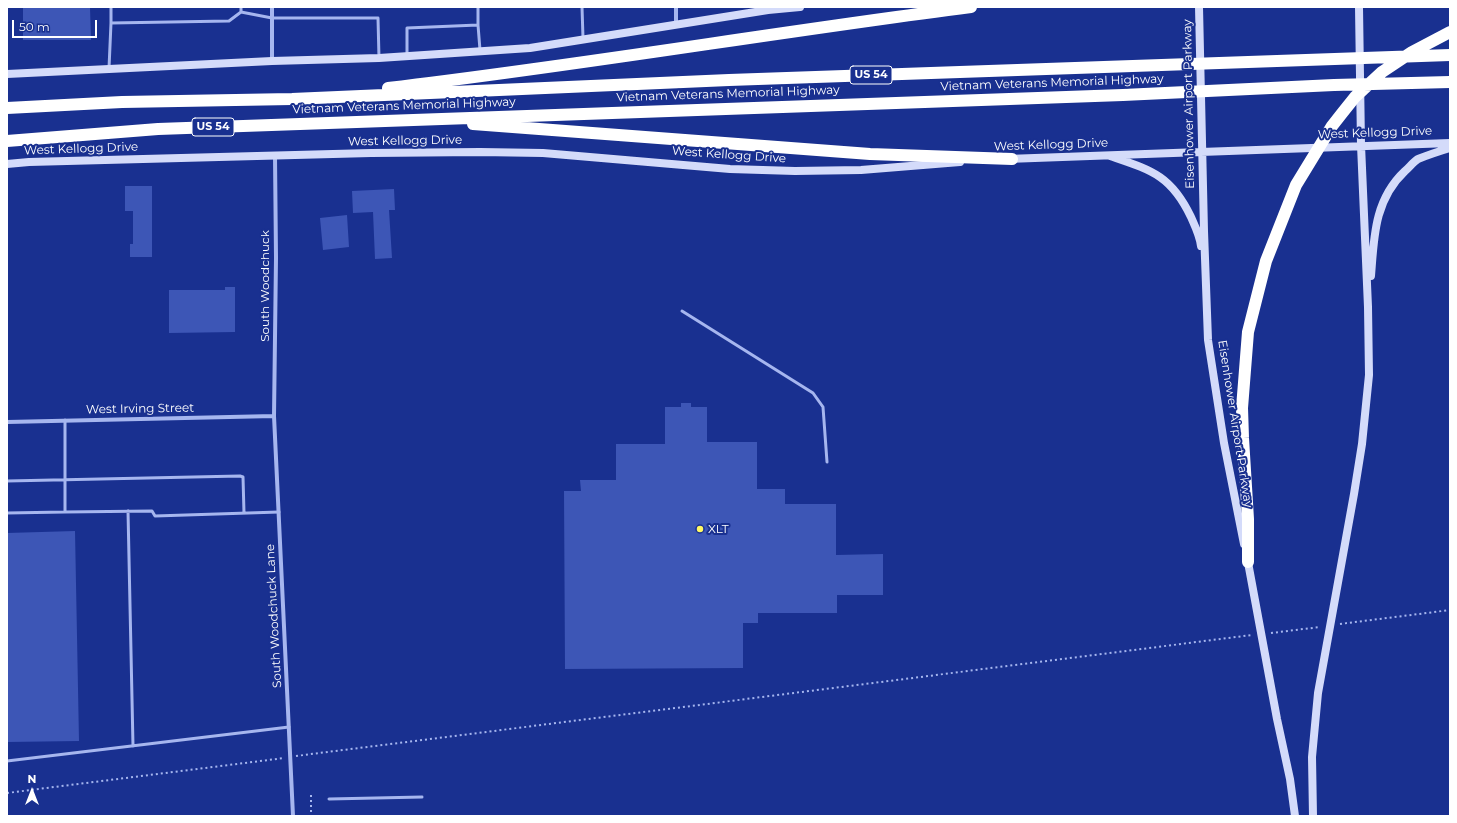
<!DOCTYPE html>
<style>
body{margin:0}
#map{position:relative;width:1457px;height:823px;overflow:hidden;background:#193090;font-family:Montserrat,sans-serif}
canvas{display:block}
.frame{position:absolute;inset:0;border:8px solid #fff;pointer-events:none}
.north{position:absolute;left:12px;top:771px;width:40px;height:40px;-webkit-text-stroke:3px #193090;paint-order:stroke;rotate:0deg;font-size:11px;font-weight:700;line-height:16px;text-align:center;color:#fff}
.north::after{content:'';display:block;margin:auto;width:14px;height:18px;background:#fff;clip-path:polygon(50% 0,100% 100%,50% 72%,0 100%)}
.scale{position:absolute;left:12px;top:20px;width:85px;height:18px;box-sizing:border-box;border:2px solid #fff;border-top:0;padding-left:5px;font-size:12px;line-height:14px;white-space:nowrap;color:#fff;-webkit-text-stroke:3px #193090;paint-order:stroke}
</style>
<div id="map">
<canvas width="1457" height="823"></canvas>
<div class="frame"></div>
<div class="north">N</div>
<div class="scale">50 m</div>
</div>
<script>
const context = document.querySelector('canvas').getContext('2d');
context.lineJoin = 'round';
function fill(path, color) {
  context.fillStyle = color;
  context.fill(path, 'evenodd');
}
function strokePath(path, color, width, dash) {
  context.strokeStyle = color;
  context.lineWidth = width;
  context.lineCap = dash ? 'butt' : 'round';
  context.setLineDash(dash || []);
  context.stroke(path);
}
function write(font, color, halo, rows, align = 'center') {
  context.font = font + ' Montserrat,sans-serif';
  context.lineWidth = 4;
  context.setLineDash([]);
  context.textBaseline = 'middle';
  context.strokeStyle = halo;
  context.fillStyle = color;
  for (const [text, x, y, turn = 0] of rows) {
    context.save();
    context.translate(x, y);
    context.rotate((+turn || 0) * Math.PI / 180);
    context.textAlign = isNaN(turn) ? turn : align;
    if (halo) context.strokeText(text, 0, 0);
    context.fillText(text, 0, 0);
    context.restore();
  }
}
const building = new Path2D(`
 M 23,7 L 90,7 L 91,40 L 23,40 Z
 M 125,186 L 152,186 L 152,257 L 130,257 L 130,244 L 133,244 L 133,211 L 125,211 Z
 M 394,189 L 395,210 L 389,210 L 392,258 L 375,259 L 373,212 L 353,213 L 352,191 Z
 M 347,215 L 349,247 L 323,250 L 320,218 Z
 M 225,287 L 235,287 L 235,332 L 169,333 L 169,290 L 225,290 Z
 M 681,403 L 691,403 L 691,407 L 707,407 L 707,442 L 757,442 L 757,489 L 785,489 L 785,504 L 836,504 L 836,555 L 883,554 L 883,595 L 837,595 L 837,613 L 758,613 L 758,623 L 743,623 L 743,668 L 565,669 L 564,491 L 581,491 L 580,480 L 616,480 L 616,444 L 665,444 L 665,407 L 681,407 Z
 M 75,531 L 79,741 L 7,742 L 7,533 Z`);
const path = new Path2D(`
 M 1340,624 L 1450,610
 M 1271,633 L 1320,627
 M 296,756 L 1252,635
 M 7,793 L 284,758
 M 311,795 L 311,816`);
const service = new Path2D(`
 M 111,7 L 111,23
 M 241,7 L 241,12 L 272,18 L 378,18 L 379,58
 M 478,7 L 478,25
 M 582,7 L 583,38
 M 407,56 L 407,28 L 478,25 L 480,50
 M 109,68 L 111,23 L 229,21 L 241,12
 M 682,311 L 813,393 L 823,407 L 827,462
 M 65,420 L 65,512 L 152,511 L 155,516 L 279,512
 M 7,481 L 240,476 L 243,477 L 244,513
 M 128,511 L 133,746
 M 7,513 L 65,512
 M 7,761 L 289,727
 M 329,799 L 422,797`);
const minor = new Path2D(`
 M 272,7 L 272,61
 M 676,7 L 676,25
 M 275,156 L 276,258 L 274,416 L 293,816
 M 7,422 L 274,416`);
const secondary = new Path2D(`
 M 1199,7 L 1204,231 L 1208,340 L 1224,443 L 1244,544
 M 7,74 L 272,61 L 379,58 L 530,48 L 768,10 L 800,7
 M 1110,156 C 1151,170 1171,175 1191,217 C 1195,226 1200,236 1201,246
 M 1007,159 L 1450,143
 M 7,164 L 29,162 L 371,153 L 480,152 L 543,153 L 730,169 L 795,171 L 861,170 L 960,162
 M 1371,276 C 1374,238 1374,200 1405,171 C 1409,168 1413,162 1418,159 C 1428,155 1440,151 1450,148
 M 1247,557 L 1277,719 L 1290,779 L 1295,816
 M 1313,816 L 1312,757 L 1318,693 L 1354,494 L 1362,444 L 1369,375 L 1368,307 L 1361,145 L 1359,7`);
const motorway = new Path2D(`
 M 388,88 C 583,65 776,32 971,7
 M 7,108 L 122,102 L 292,99 L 729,80 L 1450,55
 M 473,124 L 870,154 L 1012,159
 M 7,141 L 158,129 L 1123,95 L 1334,85 L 1450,82
 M 1248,562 L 1248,519 L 1243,438 L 1242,408 L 1248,332 L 1266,261 L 1296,185 L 1332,126 L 1343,112 L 1355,97 L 1382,72 L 1412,52 L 1450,32`);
const markers = [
 [700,529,4,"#fff864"]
];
const shields = [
 [871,75,42],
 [213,127,42]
];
const shieldNames = [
 ["US 54",871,75],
 ["US 54",213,127]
];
const streetNames = [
 ["Vietnam Veterans Memorial Highway",1052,83,-2],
 ["Vietnam Veterans Memorial Highway",728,94,-2],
 ["Eisenhower Airport Parkway",1189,104,-91],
 ["Vietnam Veterans Memorial Highway",404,106,-2],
 ["West Kellogg Drive",1375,133,-2],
 ["West Kellogg Drive",405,141,-1],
 ["West Kellogg Drive",1051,145,-2],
 ["West Kellogg Drive",81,149,-2],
 ["West Kellogg Drive",729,155,4],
 ["South Woodchuck",265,286,-90],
 ["West Irving Street",140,409,-1],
 ["Eisenhower Airport Parkway",1235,424,81],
 ["South Woodchuck Lane",274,616,-93]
];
const poiNames = [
 ["XLT",708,529]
];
fill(building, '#3d56b6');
strokePath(path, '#a6b6ef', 2, [2, 3]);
strokePath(service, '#a6b6ef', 3);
strokePath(minor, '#a6b6ef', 4);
strokePath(secondary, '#d4dbfa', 8);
strokePath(motorway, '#fff', 12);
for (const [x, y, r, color] of markers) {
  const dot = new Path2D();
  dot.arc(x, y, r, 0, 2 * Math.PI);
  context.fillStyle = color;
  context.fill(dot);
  strokePath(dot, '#193090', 1.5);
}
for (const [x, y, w] of shields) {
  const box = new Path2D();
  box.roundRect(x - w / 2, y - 9, w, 18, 3);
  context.fillStyle = '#193090';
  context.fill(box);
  strokePath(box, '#fff', 1);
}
write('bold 11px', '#fff', null, shieldNames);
write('12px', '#fff', '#193090', streetNames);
write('12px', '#fff', '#193090', poiNames, 'left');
</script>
